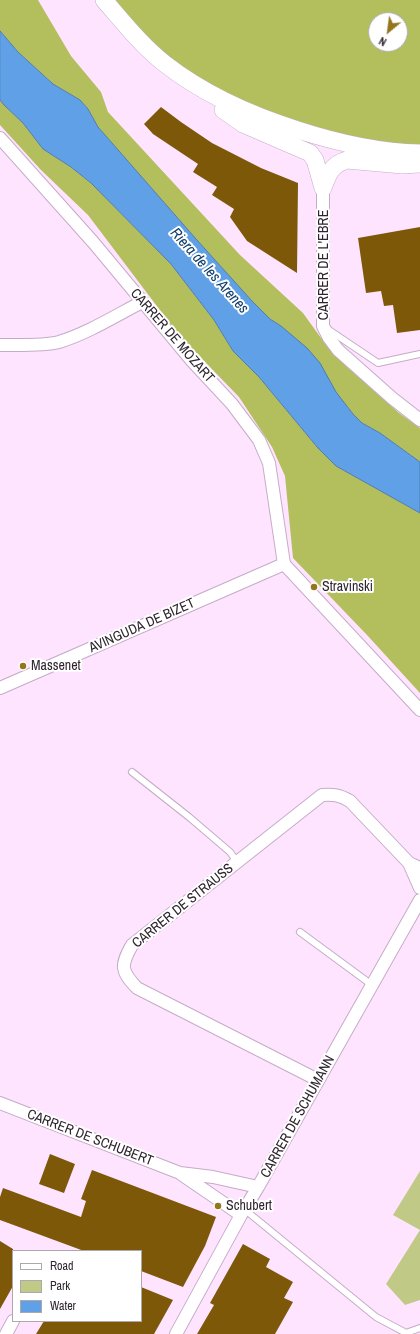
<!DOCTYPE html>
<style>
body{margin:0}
#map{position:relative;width:420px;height:1334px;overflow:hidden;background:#fee4ff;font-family:"Archivo Narrow",sans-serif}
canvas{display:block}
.legend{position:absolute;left:12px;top:1250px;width:130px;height:72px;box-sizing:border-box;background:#fff;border:1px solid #aca8ac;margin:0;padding:5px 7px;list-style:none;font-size:12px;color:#2f252f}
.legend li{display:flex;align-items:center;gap:8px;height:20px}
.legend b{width:20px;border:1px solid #aca8ac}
.north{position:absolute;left:368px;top:12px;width:40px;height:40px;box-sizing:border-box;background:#fff;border:1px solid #aca8ac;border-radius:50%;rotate:209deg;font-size:11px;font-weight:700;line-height:16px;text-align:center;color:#2f252f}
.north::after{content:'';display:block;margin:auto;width:14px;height:18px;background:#94761d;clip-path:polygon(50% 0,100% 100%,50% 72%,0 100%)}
</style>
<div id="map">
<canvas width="420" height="1334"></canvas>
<ul class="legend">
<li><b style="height:5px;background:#fff"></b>Road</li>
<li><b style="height:11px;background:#c0ca86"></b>Park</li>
<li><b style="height:11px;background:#5fa0e6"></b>Water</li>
</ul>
<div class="north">N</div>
</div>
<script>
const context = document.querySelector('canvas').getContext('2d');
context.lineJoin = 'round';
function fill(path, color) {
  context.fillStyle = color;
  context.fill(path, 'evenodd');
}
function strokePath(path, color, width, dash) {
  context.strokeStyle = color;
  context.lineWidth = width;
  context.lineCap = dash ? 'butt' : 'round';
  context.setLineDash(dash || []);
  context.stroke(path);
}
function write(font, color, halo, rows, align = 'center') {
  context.font = font + ' "Archivo Narrow",sans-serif';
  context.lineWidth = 4;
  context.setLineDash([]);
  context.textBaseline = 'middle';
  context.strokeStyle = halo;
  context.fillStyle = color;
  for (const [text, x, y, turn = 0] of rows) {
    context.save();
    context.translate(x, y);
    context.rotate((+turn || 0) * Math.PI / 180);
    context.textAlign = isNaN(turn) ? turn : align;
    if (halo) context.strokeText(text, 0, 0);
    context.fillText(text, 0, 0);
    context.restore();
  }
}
const green = new Path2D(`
 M 420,1171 L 420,1230 L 393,1215 Z
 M 420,1230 L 420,1300 L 405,1305 L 386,1284 Z`);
const forest = new Path2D(`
 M 0,0 L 38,0 L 71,56 L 101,92 L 108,112 L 240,255 L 303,313 L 321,338 L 345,365 L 399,413 L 420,428 L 420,462 L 380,433 L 362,423 L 353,414 L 281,326 C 257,312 239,287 220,266 C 179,221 138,173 98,127 L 88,109 L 80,100 L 53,84 L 18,52 L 0,31 Z
 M 96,0 L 420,0 L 420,146 L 375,142 L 293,123 L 200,82 ZM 376,20 L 400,20 L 400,44 L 376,44 Z
 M 0,100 L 4,105 L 23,123 L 43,149 L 71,167 L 91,183 L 171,264 L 214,320 L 233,351 L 259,377 L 318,448 L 336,466 L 420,513 L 420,693 L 367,635 L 293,558 L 285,476 L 272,447 L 239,397 L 178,334 L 88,215 L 41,170 L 0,125 Z`);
const water = new Path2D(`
 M 0,31 L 18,52 L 53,84 L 80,100 L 88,109 L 98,127 L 196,239 L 252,301 L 270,319 L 281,326 L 307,348 L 320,363 L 336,392 L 353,414 L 362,423 L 380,433 L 420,462 L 420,513 L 336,466 L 318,448 L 259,377 L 233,351 L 214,320 L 171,264 L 91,183 L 71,167 L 43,149 L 23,123 L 4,105 L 0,100 Z`);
const building = new Path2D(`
 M 161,107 L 181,122 L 212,143 L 261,168 L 298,183 L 297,273 L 247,241 L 230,217 L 234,209 L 212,195 L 217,187 L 193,172 L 198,164 L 153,134 L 144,124 Z
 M 420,227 L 420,330 L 397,333 L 393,305 L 384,306 L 381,291 L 366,293 L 358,238 Z
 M 50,1154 L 75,1164 L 64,1193 L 39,1184 Z
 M 92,1170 L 216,1217 L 205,1246 L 183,1287 L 141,1271 L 141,1251 L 84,1251 L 0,1220 L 0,1197 L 3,1188 L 81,1217 L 86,1201 L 81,1199 Z
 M 0,1241 L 13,1249 L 13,1286 L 0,1309 Z
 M 243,1244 L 270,1259 L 266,1267 L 293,1282 L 284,1298 L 293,1302 L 275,1334 L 197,1334 L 214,1305 L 210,1303 Z
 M 141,1287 L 173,1300 L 154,1334 L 36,1334 L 44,1321 L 141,1321 Z`);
const service = new Path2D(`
 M 326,328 L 378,363 L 420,354
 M 132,772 L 189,817 L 230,852 L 237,862
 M 300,932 L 372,985
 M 244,1209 L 376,1317 L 406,1333 L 420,1328`);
const minor = new Path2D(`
 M 0,138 L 93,242 L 192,361 L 232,404 L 259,440 L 269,463 L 284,564
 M 323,188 L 323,326 L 329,338 L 338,350 L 392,398 L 420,420
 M 0,345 C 16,345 44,346 59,342 C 88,333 115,316 142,302
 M 284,564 L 420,710
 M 0,688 L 284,564
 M 409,863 L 420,888
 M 318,1080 L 137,988 C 121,971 120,966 132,945 L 322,795 C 333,794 340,795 350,801 L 409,863 L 420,868
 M 0,1103 L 180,1173 L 213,1177 L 258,1187
 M 181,1174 L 241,1215
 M 6,1334 L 13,1321
 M 176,1334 L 241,1215 L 258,1187 L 420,900`);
const secondary = new Path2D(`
 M 104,0 C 123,22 142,46 165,64 C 205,95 250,115 298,130 C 338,143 378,152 420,153
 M 223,110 L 243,124 L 310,153 L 315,160 L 323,188
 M 323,188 C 328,174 332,164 347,160 L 402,165 L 420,164`);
const markers = [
 [314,587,4,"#94761d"],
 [23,666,4,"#94761d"],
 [218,1206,4,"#94761d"]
];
const streetNames = [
 ["CARRER DE L'EBRE",324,265,-90],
 ["CARRER DE MOZART",172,336,49],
 ["AVINGUDA DE BIZET",142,626,-24],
 ["CARRER DE STRAUSS",183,906,-39],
 ["CARRER DE SCHUMANN",298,1117,-61],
 ["CARRER DE SCHUBERT",90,1138,21]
];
const poiNames = [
 ["Stravinski",322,587],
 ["Massenet",31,666],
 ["Schubert",226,1206]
];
const waterNames = [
 ["Riera de les Arenes",209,271,48]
];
fill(green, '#c0ca86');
fill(forest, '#b3be5d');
fill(water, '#5fa0e6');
strokePath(water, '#517baf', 1);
fill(building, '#7e5809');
strokePath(service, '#c5acc6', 8);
strokePath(minor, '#c5acc6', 14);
strokePath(secondary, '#c5acc6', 18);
strokePath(service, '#fff', 6);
strokePath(minor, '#fff', 12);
strokePath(secondary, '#fff', 17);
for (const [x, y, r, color] of markers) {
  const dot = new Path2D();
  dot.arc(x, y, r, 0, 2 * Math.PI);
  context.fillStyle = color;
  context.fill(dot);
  strokePath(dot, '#fff', 1.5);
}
write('14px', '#2f252f', '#fff', streetNames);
write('14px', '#2f252f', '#fff', poiNames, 'left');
write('italic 15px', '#103f6c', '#fff', waterNames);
</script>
